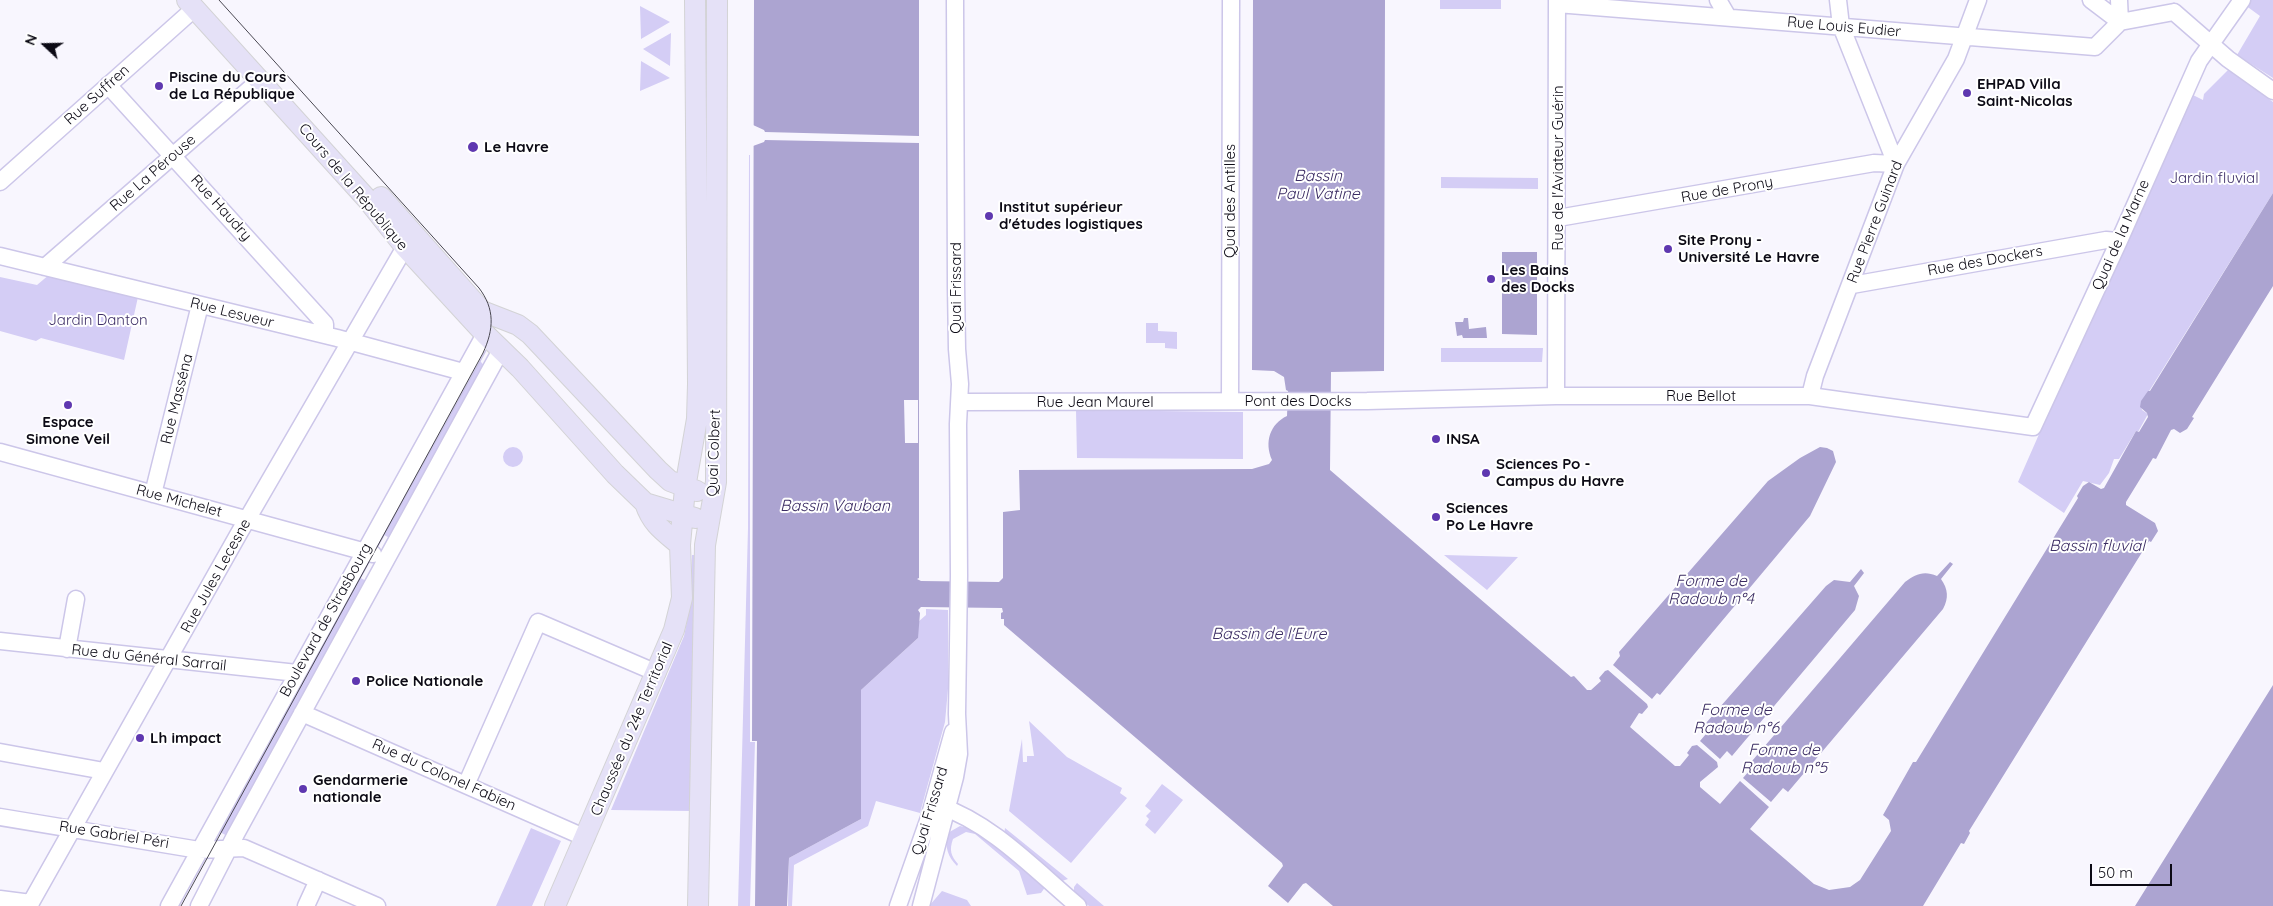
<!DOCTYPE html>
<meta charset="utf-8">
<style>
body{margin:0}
#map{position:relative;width:2273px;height:906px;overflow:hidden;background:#f8f6fe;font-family:Quicksand,sans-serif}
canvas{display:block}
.north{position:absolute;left:20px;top:20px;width:50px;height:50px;-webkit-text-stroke:4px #fff;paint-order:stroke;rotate:291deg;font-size:14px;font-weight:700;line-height:20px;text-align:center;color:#0c0a15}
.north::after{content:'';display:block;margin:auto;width:18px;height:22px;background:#0c0a15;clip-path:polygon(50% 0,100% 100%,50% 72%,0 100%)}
.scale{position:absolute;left:2090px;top:864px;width:82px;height:22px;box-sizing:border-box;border:2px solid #0c0a15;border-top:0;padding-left:6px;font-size:15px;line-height:18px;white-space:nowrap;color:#0c0a15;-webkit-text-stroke:4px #fff;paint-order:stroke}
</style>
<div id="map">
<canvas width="2273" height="906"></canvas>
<div class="north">N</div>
<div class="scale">50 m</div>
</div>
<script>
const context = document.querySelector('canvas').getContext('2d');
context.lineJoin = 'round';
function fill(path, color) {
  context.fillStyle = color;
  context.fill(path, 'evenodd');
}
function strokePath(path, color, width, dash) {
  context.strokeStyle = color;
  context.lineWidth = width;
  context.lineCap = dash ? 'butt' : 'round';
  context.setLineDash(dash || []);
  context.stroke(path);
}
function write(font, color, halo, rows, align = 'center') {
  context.font = font + ' Quicksand,sans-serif';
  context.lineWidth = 4;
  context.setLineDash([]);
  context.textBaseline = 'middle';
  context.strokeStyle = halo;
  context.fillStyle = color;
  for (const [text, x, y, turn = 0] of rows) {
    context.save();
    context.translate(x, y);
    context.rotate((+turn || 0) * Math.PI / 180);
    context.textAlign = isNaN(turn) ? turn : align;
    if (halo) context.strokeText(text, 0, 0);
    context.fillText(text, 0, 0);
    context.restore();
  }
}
const green = new Path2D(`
 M 1440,0 L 1501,0 L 1501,9 L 1440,9 Z
 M 2249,0 L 2273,0 L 2273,78 L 2237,55 L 2260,16 L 2245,5 Z
 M 640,6 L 670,22 L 641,39 Z
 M 671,33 L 670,66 L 643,49 Z
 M 641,61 L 670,78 L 640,91 Z
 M 2228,70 L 2273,102 L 2273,193 L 2141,404 L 2142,410 L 2148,414 L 2138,432 L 2136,431 L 2119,459 L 2114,459 L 2109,473 L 2100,485 L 2083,481 L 2064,513 L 2018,482 L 2189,93 L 2203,100 L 2204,94 Z
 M 749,155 L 750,155 L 750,742 L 755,742 L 750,906 L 738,906 L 748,528 Z
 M 1441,177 L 1538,178 L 1538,189 L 1441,188 Z
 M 50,274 L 138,297 L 124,360 L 41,338 L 36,341 L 0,331 L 0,277 L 37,285 Z
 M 1146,323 L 1158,323 L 1158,331 L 1177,332 L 1177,349 L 1165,348 L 1165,343 L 1146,343 Z
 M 1441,348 L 1543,348 L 1542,362 L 1441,362 Z
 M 475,355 L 487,369 L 393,540 L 379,532 Z
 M 1076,410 L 1243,412 L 1243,459 L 1077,458 Z
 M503 457a10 10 0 1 1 20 0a10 10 0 1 1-20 0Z
 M 692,555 L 701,555 L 691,811 L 611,810 L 684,636 L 690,606 Z
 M 1444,555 L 1518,557 L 1487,590 Z
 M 355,575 L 370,583 L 231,838 L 216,830 Z
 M 926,609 L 948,610 L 948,689 L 945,722 L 920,813 L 876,801 L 868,826 L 794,865 L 792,906 L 788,906 L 789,858 L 861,819 L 861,690 L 918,638 L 918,622 L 926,615 Z
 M 1029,721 L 1067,757 L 1122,788 L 1120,793 L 1127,798 L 1071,863 L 1009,811 L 1022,739 L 1023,762 L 1027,762 L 1027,756 L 1034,756 Z
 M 1162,784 L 1183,800 L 1155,834 L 1145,825 L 1149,819 L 1146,816 L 1151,811 L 1145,806 Z
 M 960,826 C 993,833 1021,865 1046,886 L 1041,893 L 1027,895 L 1019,871 L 975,834 L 966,832 L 953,839 C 949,850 951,856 958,864 L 957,866 C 947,856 946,848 946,834 Z
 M 531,828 L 561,841 L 532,906 L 496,906 Z
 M 1005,828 L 1068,879 L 1062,881 L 1004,835 Z
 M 1077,883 L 1104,906 L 1089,906 L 1074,894 L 1074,887 Z
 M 942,891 L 967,900 L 971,906 L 929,906 Z`);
const water = new Path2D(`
 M 754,0 L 919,0 L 919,578 L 917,579 L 921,581 L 999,582 L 1003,578 L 1003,512 L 1020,510 L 1019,470 L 1252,469 L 1269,464 L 1272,460 C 1264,442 1270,424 1287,416 L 1288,391 L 1286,390 L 1284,377 L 1274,371 L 1252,370 L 1253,0 L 1385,0 L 1384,371 L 1331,372 L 1330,470 L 1571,677 L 1574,676 L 1587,690 L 1591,690 L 1601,681 L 1599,678 L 1605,671 L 1608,670 L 1647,704 L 1648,707 L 1642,714 L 1639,713 L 1630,727 L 1675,766 L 1680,766 L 1689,755 L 1687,753 L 1692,746 L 1697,745 L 1717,762 L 1718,767 L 1700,782 L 1700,787 L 1720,804 L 1740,781 L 1769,807 L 1750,829 L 1814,884 L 1829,890 L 1850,887 L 1860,880 L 1891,831 L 1889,820 L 1883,815 L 1913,762 L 1916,762 L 2078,498 L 2077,496 L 2083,486 L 2089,482 L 2101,489 L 2104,488 L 2136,431 L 2139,432 L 2148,417 L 2147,413 L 2140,407 L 2141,401 L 2148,391 L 2150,391 L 2273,193 L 2273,286 L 2192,417 L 2194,418 L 2187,429 L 2180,433 L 2174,429 L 2171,430 L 2156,459 L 2153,458 L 2126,502 L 2126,505 L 2155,523 L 2158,531 L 2151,542 L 2149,541 L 1969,831 L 1970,833 L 1964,844 L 1961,843 L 1923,906 L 1333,906 L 1306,883 L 1303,884 L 1288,903 L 1268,886 L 1283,866 L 1282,863 L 1004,625 L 1004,619 L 1001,619 L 1001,613 L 1003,612 L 1002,608 L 921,607 L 918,610 L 920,613 L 918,638 L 861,690 L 861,819 L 789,858 L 787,906 L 755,906 L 757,741 L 752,741 Z
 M 1502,252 L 1537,252 L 1537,335 L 1502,334 Z
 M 1464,318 L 1468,318 L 1469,329 L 1486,327 L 1487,338 L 1463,338 L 1462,335 L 1457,336 L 1455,322 L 1463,322 Z
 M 1820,447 L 1827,448 L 1833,451 L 1836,462 L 1810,516 L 1665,689 L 1660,695 L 1657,693 L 1652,699 L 1613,665 L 1620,656 L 1619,652 L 1768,481 L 1800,458 Z
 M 1950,562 L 1953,564 L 1941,579 C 1948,589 1949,598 1943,609 L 1788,792 L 1783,788 L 1771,802 L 1743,778 L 1749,771 L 1746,768 L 1905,582 C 1915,575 1923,570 1937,576 Z
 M 1861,569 L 1864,573 L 1854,586 L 1859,596 L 1855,610 L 1732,756 L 1727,751 L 1720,759 L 1700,741 L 1711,728 L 1706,723 L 1826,586 L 1834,580 L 1850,582 Z
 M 2273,685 L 2273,906 L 2135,906 Z`);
const pier = new Path2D(`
 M 753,125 L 764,130 L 765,132 L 919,136 L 919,143 L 765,140 L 764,142 L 753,146 Z
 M 904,400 L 918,400 L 918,443 L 905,443 Z`);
const minor = new Path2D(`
 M 1718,0 L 1728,17
 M 2091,0 L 2120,22 L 2174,12
 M 1557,4 L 2095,47 L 2120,22 L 2119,0
 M 2174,12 L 2228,59 L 2273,91
 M 108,85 L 325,324 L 325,335
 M 0,182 L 195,8
 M 1558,218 L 1874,163 L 1896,164 L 1841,26 L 1838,0
 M 0,256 L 337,338 L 463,372
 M 45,267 L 260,80
 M 1852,285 L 2106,240 L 2119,241
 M 1556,396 L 1557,0
 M 1810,396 L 1815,376 L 1896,164 L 1956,59 L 1978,0
 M 1230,401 L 1231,0
 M 960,402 L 1367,401 L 1556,396 L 1810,396 L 2033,427 L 2119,241 L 2199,61 L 2242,0
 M 0,452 L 373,554
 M 153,494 L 200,305
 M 0,641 L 297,673
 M 67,649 L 76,599
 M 302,713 L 586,838
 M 0,752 L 104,771
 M 466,785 L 538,622 L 657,673
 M 938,805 C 993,824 1034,869 1078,906
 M 0,817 L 199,850 L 244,848 L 377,906
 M 0,899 L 31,903
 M 29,906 L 238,535 L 405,247
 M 169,906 L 485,334
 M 199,906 L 236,834 L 501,350
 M 306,906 L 318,880
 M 898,906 L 929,818 L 953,732
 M 921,906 L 955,777 L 959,754 L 957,714 L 959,576 L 958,424 L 960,384 L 957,349 L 956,286 L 955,0`);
const major = new Path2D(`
 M 187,0 L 366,198 L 405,247 L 485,334 L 520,368 L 615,474 L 645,503 L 695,518
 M 381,197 L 482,311 L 518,325 L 530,334 L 658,470 L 670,481 L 697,491
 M 645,503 C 652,524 663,531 680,545
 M 555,906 L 674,630 L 682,598 L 680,545 L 685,488 L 697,419 L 698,384 L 695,0
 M 698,906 L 705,545 L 716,482 L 717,0`);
const tram = new Path2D(`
 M 181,906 L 483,353 C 494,329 495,309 479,288 L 219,0`);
const markers = [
 [159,86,5,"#5f38b0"],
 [1967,93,5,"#5f38b0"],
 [473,147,6,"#5f38b0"],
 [989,216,5,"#5f38b0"],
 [1668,249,5,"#5f38b0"],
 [1491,279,5,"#5f38b0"],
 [68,405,5,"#5f38b0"],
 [1436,439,5,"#5f38b0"],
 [1486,473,5,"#5f38b0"],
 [1436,517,5,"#5f38b0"],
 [356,681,5,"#5f38b0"],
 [140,738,5,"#5f38b0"],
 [303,789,5,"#5f38b0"]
];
const streetNames = [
 ["Rue Louis Eudier",1844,27,5],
 ["Rue Suffren",97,95,-42],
 ["Rue de l'Aviateur Guérin",1558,168,-90],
 ["Rue La Pérouse",153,173,-41],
 ["Cours de la République",353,187,50],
 ["Rue de Prony",1727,190,-10],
 ["Quai des Antilles",1230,201,-90],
 ["Rue Haudry",221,208,48],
 ["Rue Pierre Guinard",1875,222,-69],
 ["Quai de la Marne",2121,235,-66],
 ["Rue des Dockers",1985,261,-10],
 ["Quai Frissard",956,288,-90],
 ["Rue Lesueur",232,313,14],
 ["Rue Bellot",1701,396],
 ["Rue Masséna",177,399,-76],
 ["Pont des Docks",1298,401],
 ["Rue Jean Maurel",1095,402],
 ["Quai Colbert",714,453,-88],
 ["Rue Michelet",179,501,15],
 ["Rue Jules Lecesne",216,576,-61],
 ["Boulevard de Strasbourg",326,620,-61],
 ["Rue du Général Sarrail",149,658,6],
 ["Chaussée du 24e Territorial",632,729,-67],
 ["Rue du Colonel Fabien",444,775,24],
 ["Quai Frissard",930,811,-73],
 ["Rue Gabriel Péri",114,835,9]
];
const poiNames = [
 ["Piscine du Cours",169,77],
 ["de La République",169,94],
 ["EHPAD Villa",1977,84],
 ["Saint-Nicolas",1977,101],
 ["Le Havre",484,147],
 ["Institut supérieur",999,207],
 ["d'études logistiques",999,224],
 ["Site Prony -",1678,240],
 ["Université Le Havre",1678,257],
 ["Les Bains",1501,270],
 ["des Docks",1501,287],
 ["Espace",68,422,"center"],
 ["Simone Veil",68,439,"center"],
 ["INSA",1446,439],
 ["Sciences Po -",1496,464],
 ["Campus du Havre",1496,481],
 ["Sciences",1446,508],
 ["Po Le Havre",1446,525],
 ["Police Nationale",366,681],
 ["Lh impact",150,738],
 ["Gendarmerie",313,780],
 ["nationale",313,797]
];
const parkNames = [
 ["Jardin fluvial",2214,178],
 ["Jardin Danton",98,320]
];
const waterNames = [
 ["Bassin",1318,176],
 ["Paul Vatine",1318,194],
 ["Bassin Vauban",835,506],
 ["Bassin fluvial",2097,546],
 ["Forme de",1711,581],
 ["Radoub n°4",1711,599],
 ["Bassin de l'Eure",1269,634],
 ["Forme de",1736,710],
 ["Radoub n°6",1736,728],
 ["Forme de",1784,750],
 ["Radoub n°5",1784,768]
];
fill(green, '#d4cdf5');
fill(water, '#aca4d1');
fill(pier, '#f8f6fe');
strokePath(minor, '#ccc6e9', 19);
strokePath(major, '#d3d3d5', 22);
strokePath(minor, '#fff', 16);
strokePath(major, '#e5e1f7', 20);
strokePath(tram, '#4a4852', 1);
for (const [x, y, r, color] of markers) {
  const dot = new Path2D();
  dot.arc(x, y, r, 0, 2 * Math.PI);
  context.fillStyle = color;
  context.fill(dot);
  strokePath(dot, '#fff', 2);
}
write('15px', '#0c0a15', '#fff', streetNames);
write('bold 15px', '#0c0a15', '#fff', poiNames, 'left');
write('15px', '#3f3068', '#fff', parkNames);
write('italic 16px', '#3b2c63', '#fff', waterNames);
</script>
